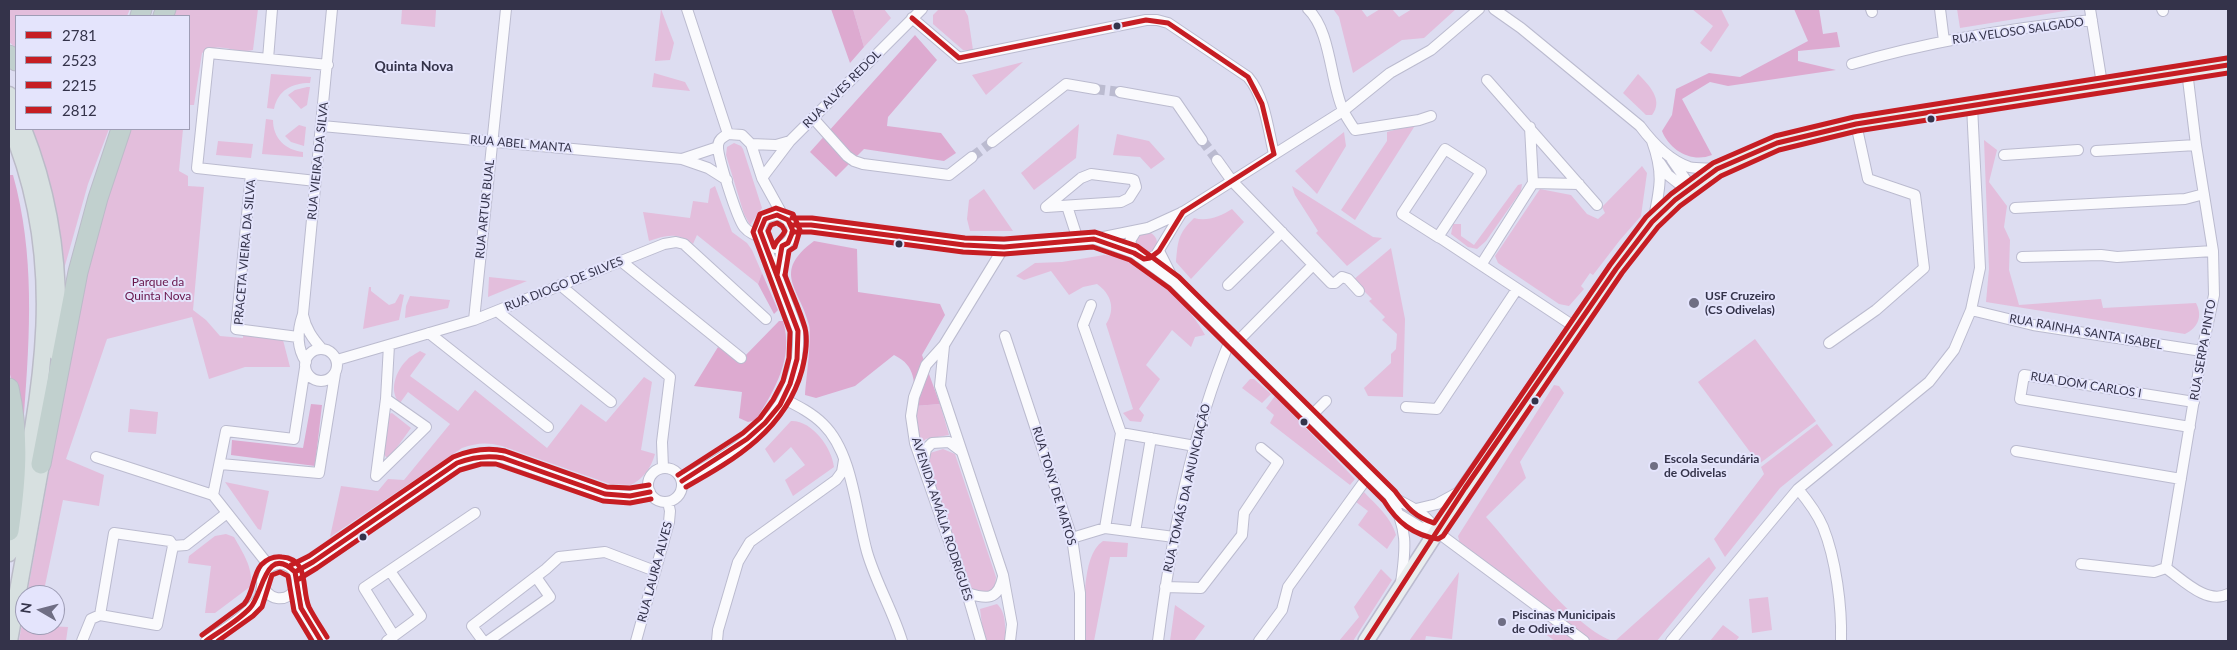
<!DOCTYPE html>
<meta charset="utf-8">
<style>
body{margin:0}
#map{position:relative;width:2237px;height:650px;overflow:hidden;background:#ddddf1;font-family:Lato,sans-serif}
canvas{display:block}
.frame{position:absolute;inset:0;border:10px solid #34334a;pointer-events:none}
.legend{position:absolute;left:15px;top:15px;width:175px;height:115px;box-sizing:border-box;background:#e4e4fc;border:1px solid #9e9db5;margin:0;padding:6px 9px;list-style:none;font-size:15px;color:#34334a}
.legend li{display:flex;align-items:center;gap:10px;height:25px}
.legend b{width:25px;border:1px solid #9e9db5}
.north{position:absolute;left:15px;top:585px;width:50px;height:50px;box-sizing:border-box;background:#e4e4fc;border:1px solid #9e9db5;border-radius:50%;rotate:278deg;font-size:14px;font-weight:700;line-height:20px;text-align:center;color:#34334a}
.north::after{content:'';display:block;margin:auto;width:18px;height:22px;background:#6f6e84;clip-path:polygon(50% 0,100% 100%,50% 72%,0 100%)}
</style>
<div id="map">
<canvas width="2237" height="650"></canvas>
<div class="frame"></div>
<ul class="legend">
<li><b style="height:6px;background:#c61d23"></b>2781</li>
<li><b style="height:6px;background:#c61d23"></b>2523</li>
<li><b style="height:6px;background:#c61d23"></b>2215</li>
<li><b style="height:6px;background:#c61d23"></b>2812</li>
</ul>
<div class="north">N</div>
</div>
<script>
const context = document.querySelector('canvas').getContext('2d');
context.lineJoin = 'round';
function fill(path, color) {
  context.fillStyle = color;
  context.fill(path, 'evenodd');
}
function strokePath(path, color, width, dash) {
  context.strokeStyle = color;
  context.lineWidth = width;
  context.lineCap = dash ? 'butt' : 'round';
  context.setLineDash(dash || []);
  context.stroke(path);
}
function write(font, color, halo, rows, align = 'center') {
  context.font = font + ' Lato,sans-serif';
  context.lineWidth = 4;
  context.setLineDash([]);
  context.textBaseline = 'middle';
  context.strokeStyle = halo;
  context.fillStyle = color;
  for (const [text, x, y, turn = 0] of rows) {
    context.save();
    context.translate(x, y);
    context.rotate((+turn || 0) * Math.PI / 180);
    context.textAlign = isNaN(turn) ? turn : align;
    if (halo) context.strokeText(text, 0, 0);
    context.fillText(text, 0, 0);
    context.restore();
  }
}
const green = new Path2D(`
 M 9,9 L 130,9 L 127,16 L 16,16 L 16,48 L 9,42 Z
 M 173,9 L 258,9 L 253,50 C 232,55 223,40 202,53 L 194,105 L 189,105 L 189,16 L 171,16 Z
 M 402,9 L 436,10 L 435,27 L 401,24 Z
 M 661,9 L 674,43 L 670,60 L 655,61 Z
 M 853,9 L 884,9 L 891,18 L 864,47 Z
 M 939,9 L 964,9 L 968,16 L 973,50 L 963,50 L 933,24 L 933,15 Z
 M 1333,9 L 1361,9 L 1367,17 L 1380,9 L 1392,9 L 1399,17 L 1412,9 L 1456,9 L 1424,38 L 1402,40 L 1353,73 L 1339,17 Z
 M 1692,9 L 1721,9 L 1729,25 L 1711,52 L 1700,43 L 1713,26 Z
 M 1957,9 L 2071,9 L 2071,10 L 1960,28 Z
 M 1023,62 L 986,95 L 972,75 Z
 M 654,73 L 685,82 L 690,91 L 652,87 Z
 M 271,74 L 311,77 L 310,83 C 292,83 278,90 274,109 L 267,108 Z
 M 1638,74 C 1649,85 1664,100 1652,115 L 1646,115 L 1623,93 Z
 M 307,87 L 310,87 L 307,105 L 301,109 L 288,95 L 295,90 Z
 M 266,119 L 273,120 C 273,138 285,150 303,152 L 303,157 L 262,154 Z
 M 1079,124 L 1076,158 L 1034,190 L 1021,173 Z
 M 1416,124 L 1355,220 L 1341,210 L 1387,141 L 1387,132 Z
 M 299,125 L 306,127 L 304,146 L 291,142 L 285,136 Z
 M 29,129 L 109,129 L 88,184 L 64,269 L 61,268 Z
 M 128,129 L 183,129 L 179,171 L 188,176 L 188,186 L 204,187 L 193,310 L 206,320 L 220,336 L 243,338 L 243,335 L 283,340 L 290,367 L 245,367 L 209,379 L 192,317 L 107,339 L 66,459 L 104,475 L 99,506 L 63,500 L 43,595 L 27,595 L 90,244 Z
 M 1344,132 L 1346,146 L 1317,194 L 1295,171 Z
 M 1117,134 L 1149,141 L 1165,159 L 1151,169 L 1140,157 L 1113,155 Z
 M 1984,140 L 1997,150 L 1989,182 L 2007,206 L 2004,227 L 2010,240 L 2009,270 L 2019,305 L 2101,299 L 2103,308 L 2196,303 C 2203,316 2198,328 2185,334 L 1986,302 L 1989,269 Z
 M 218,141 L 253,144 L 251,158 L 216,155 Z
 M 734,143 L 741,146 L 743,149 L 762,208 L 750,225 L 744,214 L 726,155 L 727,147 Z
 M 1642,166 L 1647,173 L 1641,216 L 1620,240 L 1593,275 L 1590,273 L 1581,286 L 1584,289 L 1569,306 L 1559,304 L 1498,263 L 1495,256 L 1540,189 L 1571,195 L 1587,214 L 1598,219 L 1605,213 L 1602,207 Z
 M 1522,184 L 1521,191 L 1486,241 L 1477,249 L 1468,247 L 1451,234 L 1453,224 L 1461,224 L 1461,236 L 1474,245 L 1518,185 Z
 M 715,186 L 732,232 L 747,243 L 752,250 L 762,273 L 758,284 L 697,235 L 693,244 C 678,232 666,235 649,241 L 643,212 L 690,218 L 693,201 L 708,203 L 710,189 Z
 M 1292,186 L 1373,237 L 1382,238 L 1347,266 L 1316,233 L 1318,231 L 1295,195 Z
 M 984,189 L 1013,231 L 970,231 L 967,219 L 969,200 Z
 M 1232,209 L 1244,222 L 1191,279 L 1176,262 C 1178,240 1178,234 1194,218 C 1207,222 1221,216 1232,209 Z
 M1135 243a11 11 0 1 1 22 0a11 11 0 1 1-22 0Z
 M 1391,248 L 1405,319 L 1403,397 L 1368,396 L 1364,388 L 1391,363 L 1391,354 L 1396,349 L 1397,334 L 1382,320 L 1385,317 L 1369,301 L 1372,299 L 1353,280 Z
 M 1104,255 C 1110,256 1118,255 1124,257 C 1149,265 1194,312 1205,335 L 1195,337 L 1191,347 L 1172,330 L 1146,365 L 1160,379 L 1139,409 L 1144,415 L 1141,422 L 1130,421 L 1123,413 L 1133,409 L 1106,324 C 1116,309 1111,294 1097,284 L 1083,287 L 1069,295 L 1051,271 L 1024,280 L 1016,276 L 1035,263 L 1062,262 Z
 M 489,277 L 527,281 L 488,297 Z
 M 369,287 L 371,287 L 371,291 L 389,305 L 395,303 L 400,294 L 404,295 L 399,320 L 363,329 Z
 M 410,296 L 450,300 L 448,308 L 405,318 L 406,306 Z
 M 1755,339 L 1816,421 L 1759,464 L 1698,382 Z
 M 420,351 L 426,354 L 410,376 L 458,411 L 475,390 L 547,448 L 581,404 L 606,422 L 644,377 L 652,382 L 641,450 L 655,454 C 651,468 644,478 631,485 L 610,484 L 502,446 C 486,442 477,443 462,448 L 330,537 L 341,486 L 378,491 L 388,479 L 404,480 L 450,424 L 408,392 L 400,403 C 388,392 396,370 407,360 C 410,356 416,354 420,351 Z
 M 1250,379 L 1254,379 L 1271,394 L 1262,403 L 1242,388 Z
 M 1554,385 L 1559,386 L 1564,393 L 1520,462 L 1526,478 L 1486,517 C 1513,547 1577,632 1614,641 L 1592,641 L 1460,544 L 1458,536 Z
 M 1275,396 L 1355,479 L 1350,485 L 1270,423 L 1274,415 L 1266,408 Z
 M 940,404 L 949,435 L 926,439 L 920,444 L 916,428 L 915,406 Z
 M 130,409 L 158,412 L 156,434 L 128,432 Z
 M 392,413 L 411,428 L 390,457 L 386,457 L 384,454 L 389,414 Z
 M 791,421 C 812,420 832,448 834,467 L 793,496 L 785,480 L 805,465 L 791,447 L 774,463 L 765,449 Z
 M 1817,424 L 1833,445 L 1780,488 L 1725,557 L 1714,539 L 1764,474 L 1761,467 Z
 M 943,449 L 955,454 L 996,577 L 995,586 C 989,594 980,594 972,590 L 927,466 L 930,453 Z
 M 225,482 L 269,491 L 261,530 L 258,529 Z
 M 1364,492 C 1377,506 1391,517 1396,535 L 1387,549 L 1358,525 L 1368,511 L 1356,502 Z
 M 226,534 L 234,537 C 243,553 253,567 251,586 L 215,613 L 205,613 L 211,566 L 188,563 L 189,556 L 215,536 Z
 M 1103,541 L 1128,543 L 1127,557 L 1110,557 L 1094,641 L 1084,641 C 1085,615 1080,556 1103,541 Z
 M 1709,557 L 1716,568 L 1657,641 L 1615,641 Z
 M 1381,569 L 1392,580 L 1353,641 L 1339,641 L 1359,617 L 1354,607 Z
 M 1459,572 L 1452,639 L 1426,636 L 1425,641 L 1409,641 Z
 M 1768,597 L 1772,630 L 1752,633 L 1749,599 Z
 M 997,604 C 1007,613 1005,629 1005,641 L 984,641 L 980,609 Z
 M 25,605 L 25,625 L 68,627 L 66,641 L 19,641 Z
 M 1175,605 L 1205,626 L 1194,641 L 1170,641 Z
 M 1554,619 L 1584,641 L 1555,641 L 1544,633 Z
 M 1723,625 L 1739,637 L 1736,641 L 1710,641 Z`);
const forest = new Path2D(`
 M 831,9 L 853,9 L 864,47 L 850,63 Z
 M 1794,9 L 1819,9 L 1823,34 L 1837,32 L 1840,47 L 1798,51 L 1798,61 L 1836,70 L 1728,86 L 1710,82 L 1682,99 L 1712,155 C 1692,163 1670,151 1662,131 L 1672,115 L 1676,89 L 1709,73 L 1740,77 L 1808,41 Z
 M 915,35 L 937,60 L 888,117 L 887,126 L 941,133 L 956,153 L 944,161 L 864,149 L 836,177 L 810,152 Z
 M 9,175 L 13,175 C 35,254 30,334 24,414 L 19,414 L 9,370 Z
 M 814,241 L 857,249 L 858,292 L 940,304 L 945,315 L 922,355 L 940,404 L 915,406 C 914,383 917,366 894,355 L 855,386 L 816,398 L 805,395 C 806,379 812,338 809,325 C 800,288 771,273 814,241 Z
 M 762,273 L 778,310 L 774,314 L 758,284 Z
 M 779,321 L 783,321 C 794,358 775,389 756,420 L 748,422 L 739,418 L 742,392 L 694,386 L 718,347 L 740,361 Z
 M 311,404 L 322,405 L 315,466 L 231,455 L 232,440 L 303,448 Z`);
const streetTunnel = new Path2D(`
 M 1095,89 L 1120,92
 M 1202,140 L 1217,160
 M 972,157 L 992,142`);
const street = new Path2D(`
 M 687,9 L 728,134
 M 1308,9 C 1331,31 1330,81 1343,110 C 1346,117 1351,124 1355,130 L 1419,120 L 1431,116
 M 1494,9 L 1521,28 L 1640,126 C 1652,142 1669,160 1689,167 C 1697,169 1708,168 1717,169
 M 1871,9 L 1872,12
 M 1940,9 L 1944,41
 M 2090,9 L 2102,84
 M 2162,9 L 2163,11
 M 912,18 L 959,58 L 1146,20 L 1157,20 L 1168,23 L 1248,77 C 1265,97 1268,129 1274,154
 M 268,59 L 272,9
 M 1852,64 C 1930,41 2011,28 2092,20
 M 1487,80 L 1597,205
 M 1120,92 L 1176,102 L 1202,140
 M 813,118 L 847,156 L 854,161 L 863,164 L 949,175 L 972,157
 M 322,126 L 682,159 L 718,147
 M 728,134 L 742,135 L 751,144 L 762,178 L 783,216 L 792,225 C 794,237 789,245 776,248 L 765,242
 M 728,134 C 723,137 719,139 718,145 C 717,156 737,218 744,227 C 749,233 755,235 761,237
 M 1652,141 C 1664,174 1660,188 1653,222
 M 992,142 L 1066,84 L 1095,89
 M 751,144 L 776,145 L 790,141 L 922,9
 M 2096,151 L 2196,145
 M 2004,155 L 2078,150
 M 682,159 L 708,168 L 727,180
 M 1217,160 L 1232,181 L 1331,283 L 1335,283 L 1342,277 L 1348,279 L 1359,291
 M 1672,160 L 1686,180 L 1687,190
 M 1660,163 L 1668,175 L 1687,190
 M 251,174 L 236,329 L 298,337
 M 1091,174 L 1131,179 L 1134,180 L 1136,187 L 1129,198 L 1121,202 L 1046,207 L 1081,178 Z
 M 762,178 L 790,141
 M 316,181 L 197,168 L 209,53 L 328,65
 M 1533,183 L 1579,184
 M 1067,206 L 1078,240
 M 2015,208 L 2185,199 L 2204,194
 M 792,225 L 811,225 L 964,245 L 1004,247 L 1094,239 L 1148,228 L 1183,212 L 1343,111 L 1390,73 L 1431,50 L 1479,9
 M 1136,231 L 1130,241 L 1134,253 L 1174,282 L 1390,496 C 1408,529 1406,547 1401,583
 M 1438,237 L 1481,172 L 1445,149 L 1402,214 L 1438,237 L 1442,239 L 1575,327
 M 1095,239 L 1134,253
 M 1159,251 L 1173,279
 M 1139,257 L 1150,258 L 1156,255 L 1182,212
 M 2022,257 L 2101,255 L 2117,257 L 2213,251
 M 621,261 L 741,358
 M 1481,265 L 1533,183 L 1530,127
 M 778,274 L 782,246
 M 560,285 L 670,377 L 662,442 L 663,468
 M 1228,285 L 1282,232
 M 1091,305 L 1083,325 L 1121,433 L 1105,528
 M 1971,310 L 2033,325 L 2202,351
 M 497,311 L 611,402
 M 303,315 C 306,329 312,338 322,349
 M 474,320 L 506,9
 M 429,333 L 548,427
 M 1005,336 L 1072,538 L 1080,593 L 1080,641
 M 1236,343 L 1313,265
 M 1829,343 L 1876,310 L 1924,268 L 1915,195 L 1868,179 L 1856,124
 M 944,346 L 940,386 L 1003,575 L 1012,624 L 1010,641
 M305 365a16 16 0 1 1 32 0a16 16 0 1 1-32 0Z
 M 337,360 L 474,320 L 664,244 L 676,242 L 684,244 L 766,319
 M 306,362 C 296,347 297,331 303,314 L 332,9
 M 784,399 C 798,406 812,413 823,424 C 853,453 856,513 867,552 C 876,583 893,611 902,641
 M 1406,407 L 1437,409 L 1517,289
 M 1310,417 L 1326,401
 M 2190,427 L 2020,399 L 2024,375 L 2194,402
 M 1121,433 L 1195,446
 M 2016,451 L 2181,479
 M 96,457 L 213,495 L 270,567
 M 221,464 L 319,473 L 335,374
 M 923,464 L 926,449 L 932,443 L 949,442 L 961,451
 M648 485a17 17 0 1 1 34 0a17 17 0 1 1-34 0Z
 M 376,476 L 386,399 L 389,345
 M 376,476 L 426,427 L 386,399
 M 682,481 C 745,445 802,412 798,331 L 760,231 C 762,218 770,213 783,216
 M 1798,489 C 1808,501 1817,513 1823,527 C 1836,559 1842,607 1841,641
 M 213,495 L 226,431 L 294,439 L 305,368
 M 1390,496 C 1411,507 1424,511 1437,532 L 1584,641
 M 1416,509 L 1437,504 L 1461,491
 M 1400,515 L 1420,527 L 1437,532
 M 1135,532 L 1151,438
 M 114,533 L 170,541 L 173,546 L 157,625 L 100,615 Z
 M 1072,538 L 1105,528 L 1174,537
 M 173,546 L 186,545 L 227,513
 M 2081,564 L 2154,572 L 2166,568
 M 2166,568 L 2202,351 L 2214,295 L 2213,251 L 2196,145 L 2187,71
 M 2166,568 C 2183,580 2207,605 2228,594
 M 295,572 L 313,562 L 457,463 C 473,457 486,454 503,458 L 605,494 L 630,496 L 650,492
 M 297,586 L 301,608 L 321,641
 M 1165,587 L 1201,588 L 1242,535 L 1244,513 L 1278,462 L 1261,448
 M 967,593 C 986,599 998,601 1003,577
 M 394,636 L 364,588 L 475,513
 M 82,641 L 91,619 L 100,615
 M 206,641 C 221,632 238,621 250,609 C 254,605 258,601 260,596 C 264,584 260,567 277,564 C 282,563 288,565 291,568 C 297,573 297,579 297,586 C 288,605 265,601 262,581
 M 387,641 L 421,616 L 390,571
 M 483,641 L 472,626 L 546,569 L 559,557 L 605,552 L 655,571
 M 488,641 L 550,597 L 536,577
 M 636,641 L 669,522 L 670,511 L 668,502
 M 717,641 L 718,630 L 738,562 L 750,542 L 836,480 L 842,472 L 844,460
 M 981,641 L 967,593 L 915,443 L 911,416 L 914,397 L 926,365 L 944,345 L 1004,247
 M 1158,641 C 1171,539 1191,434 1231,338
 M 1259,641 L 1282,610 L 1288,587 L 1369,475
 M 1671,641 L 1798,489 L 1929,382 L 1954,350 L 1971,310 L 1980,268 L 1972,106`);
const secondary = new Path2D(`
 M 1366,641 L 1465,488 L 1616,269 L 1652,222 L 1675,200 L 1717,169 L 1777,143 L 1856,124 L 2228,65`);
const primary = new Path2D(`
 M 9,95 L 16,111
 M 9,123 C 72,268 39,405 9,553
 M 23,129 C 52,201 61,275 56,352
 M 9,641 L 43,453`);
const highway = new Path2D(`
 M 140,16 L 142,9
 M 163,16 L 166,9
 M 9,55 L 16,61
 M 9,388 C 20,437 16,482 9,531
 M 41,464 L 78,272 L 98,198 L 121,129`);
const bus1 = new Path2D(`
 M 912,18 L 959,58 L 1146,20 L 1168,23 L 1248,77 L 1262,104 L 1274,154
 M 792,225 L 811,225 L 964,245 L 1004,247 L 1094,239 L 1134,253 L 1144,259 L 1150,258 L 1159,251 L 1183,212 L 1274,154
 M 682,481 L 747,439 L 765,423 L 780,405 L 790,384 L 797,359 L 798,331 L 760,231 L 765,219 L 777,215 L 788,220 L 793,231 L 788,243 L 782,246 L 777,275
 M 295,572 L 313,562 L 457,463 C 473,457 487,455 503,458 L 605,494 L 630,496 L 650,492
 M 206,641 C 220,631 238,621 250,608 C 263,595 265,543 295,572 L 301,608 L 321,641`);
const bus2 = new Path2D(`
 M 777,223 L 782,226 L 785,231 C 782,238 776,240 774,247 L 768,231 L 771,225 Z
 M 792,232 L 811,232 L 963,252 L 1004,254 L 1093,247 L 1130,260 L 1169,288 L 1384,501 C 1397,522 1413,535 1438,539 L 1443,536 L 1622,273 L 1658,227 L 1680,206 L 1721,176 L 1779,150 L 1857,131 L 2228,73
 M 686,487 C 736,459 786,429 802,370 C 805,358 808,340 805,328 C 800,310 791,292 785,275
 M 299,579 L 317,568 L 460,470 L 481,464 L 496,464 L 603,501 L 630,503 L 651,499
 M 218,641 L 253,616 L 262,607 L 272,575 L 280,572 L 288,576 L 294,611 L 312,641`);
const bus3 = new Path2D(`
 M 792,218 L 812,218 L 965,238 L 1004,239 L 1095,232 L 1137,246 L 1179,277 L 1395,491 C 1407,507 1414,517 1434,523 L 1610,265 L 1646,217 L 1671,194 L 1713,163 L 1775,136 L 1854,117 L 2227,58
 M 678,475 L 743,433 L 760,418 L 773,400 L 783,381 L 789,358 L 790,332 L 753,232 L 760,214 L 776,208 L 793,214 L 800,230 L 795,247 L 789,251 L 785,275
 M 291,565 L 309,556 L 453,457 C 470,450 487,447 505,451 L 607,487 L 630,488 L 649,485
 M 202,635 L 244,604 C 254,593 252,576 261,565 C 266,560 274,556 282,557 C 310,559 301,589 309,607 C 314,617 321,627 327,637`);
const bus4 = new Path2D(`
 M 1366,641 L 1465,488 L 1616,269 L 1652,222 L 1675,200 L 1717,169 L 1777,143 L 1856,124 L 2228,65`);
const markers = [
 [1117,26,4.5,"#34334a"],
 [1931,119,4.5,"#34334a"],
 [899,244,4.5,"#34334a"],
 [1694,303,6,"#6f6e84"],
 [1535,401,4.5,"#34334a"],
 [1304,422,4.5,"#34334a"],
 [1654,466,5,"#6f6e84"],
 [363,537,4.5,"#34334a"],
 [1502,622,5,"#6f6e84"]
];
const streetNames = [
 ["RUA VELOSO SALGADO",2018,31,-8],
 ["RUA ALVES REDOL",842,89,-45],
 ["RUA ABEL MANTA",521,144,5],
 ["RUA VIEIRA DA SILVA",318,161,-84],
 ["RUA ARTUR BUAL",485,209,-84],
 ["PRACETA VIEIRA DA SILVA",245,252,-85],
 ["RUA DIOGO DE SILVES",564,284,-22],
 ["RUA RAINHA SANTA ISABEL",2086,332,10],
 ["RUA SERPA PINTO",2203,350,-80],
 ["RUA DOM CARLOS I",2086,385,9],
 ["RUA TONY DE MATOS",1054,486,73],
 ["RUA TOMÁS DA ANUNCIAÇÃO",1187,488,-77],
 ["AVENIDA AMÁLIA RODRIGUES",942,519,72],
 ["RUA LAURA ALVES",655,572,-75]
];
const parkNames = [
 ["Parque da",158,282],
 ["Quinta Nova",158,296]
];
const poiNames = [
 ["USF Cruzeiro",1705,296],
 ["(CS Odivelas)",1705,310],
 ["Escola Secundária",1664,459],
 ["de Odivelas",1664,473],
 ["Piscinas Municipais",1512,615],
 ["de Odivelas",1512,629]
];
const neighbourhoodNames = [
 ["Quinta Nova",414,66]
];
fill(green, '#e3bedc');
fill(forest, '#ddaad0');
strokePath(streetTunnel, '#bbbbd0', 10, [10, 5]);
strokePath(street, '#bbbbcf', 12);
strokePath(secondary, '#bbbbcf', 18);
strokePath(primary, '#bbbbc8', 19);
strokePath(highway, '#bbbbc8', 21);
strokePath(street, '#fafafd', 10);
strokePath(secondary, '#e9edee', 15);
strokePath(primary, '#d7e0e0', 16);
strokePath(highway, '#c1d0ce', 19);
strokePath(bus1, '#c61d23', 5);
strokePath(bus2, '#c61d23', 5);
strokePath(bus3, '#c61d23', 5);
strokePath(bus4, '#c61d23', 5);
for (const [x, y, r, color] of markers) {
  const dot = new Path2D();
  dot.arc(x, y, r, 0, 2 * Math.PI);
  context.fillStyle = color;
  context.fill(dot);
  strokePath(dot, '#e4e4fc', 2);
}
write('12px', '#34334a', '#e4e4fc', streetNames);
write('12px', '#67154b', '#e4e4fc', parkNames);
write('bold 12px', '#34334a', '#e4e4fc', poiNames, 'left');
write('bold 14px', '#34334a', '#e4e4fc', neighbourhoodNames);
</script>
